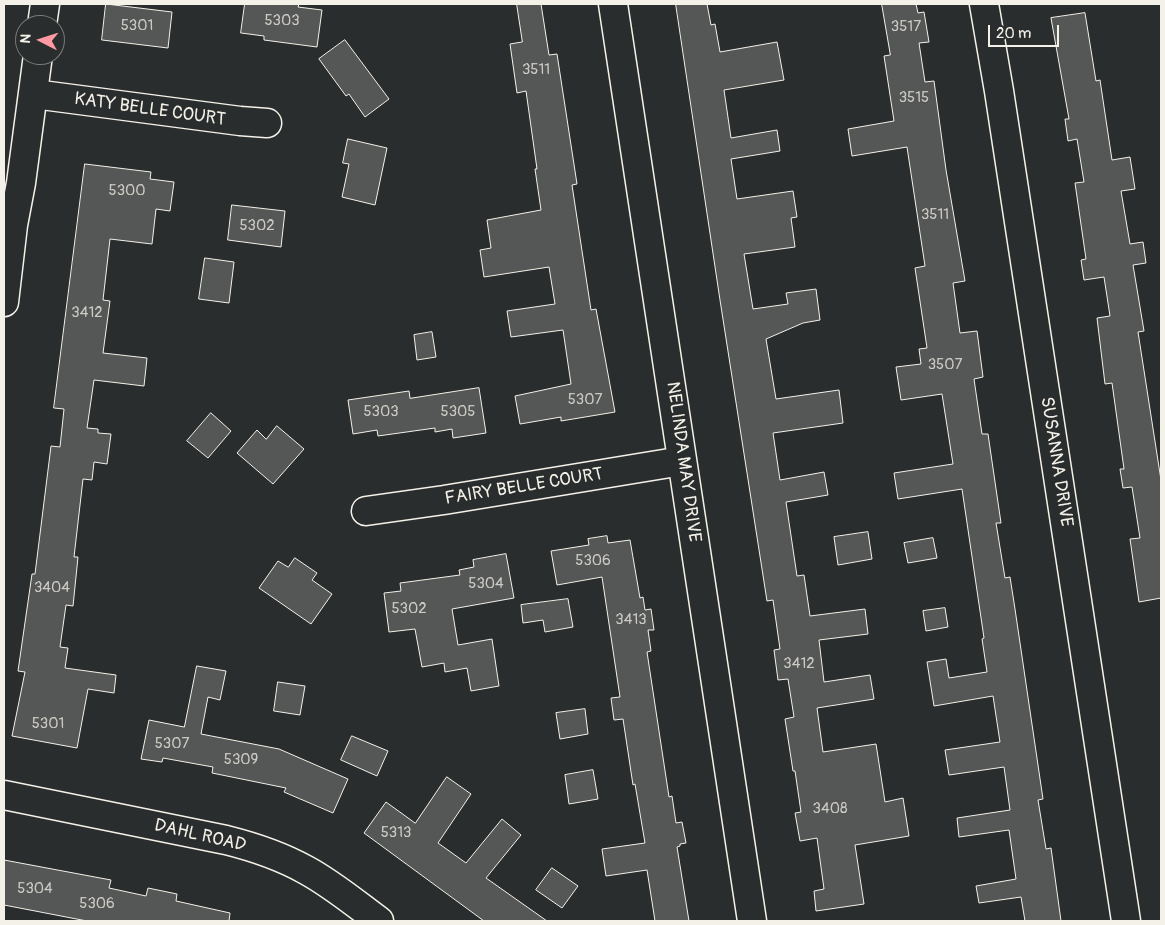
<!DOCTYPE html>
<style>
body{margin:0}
#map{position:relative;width:1165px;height:925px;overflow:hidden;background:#2a2d2e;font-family:Pangolin,sans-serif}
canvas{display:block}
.frame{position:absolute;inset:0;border:5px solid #f4f1e8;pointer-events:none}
.north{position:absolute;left:15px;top:15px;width:50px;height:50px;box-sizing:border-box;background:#2a2d2e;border:1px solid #7b7b78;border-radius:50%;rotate:275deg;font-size:14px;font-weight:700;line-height:20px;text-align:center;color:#f4f1e8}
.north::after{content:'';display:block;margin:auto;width:18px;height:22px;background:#ff9aa2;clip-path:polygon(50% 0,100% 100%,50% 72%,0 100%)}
.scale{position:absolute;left:988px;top:25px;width:71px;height:22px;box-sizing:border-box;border:2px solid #f4f1e8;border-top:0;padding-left:6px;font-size:15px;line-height:18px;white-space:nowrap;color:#f4f1e8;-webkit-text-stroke:4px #2a2d2e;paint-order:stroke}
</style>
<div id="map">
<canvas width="1165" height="925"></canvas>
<div class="frame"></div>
<div class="north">N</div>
<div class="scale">20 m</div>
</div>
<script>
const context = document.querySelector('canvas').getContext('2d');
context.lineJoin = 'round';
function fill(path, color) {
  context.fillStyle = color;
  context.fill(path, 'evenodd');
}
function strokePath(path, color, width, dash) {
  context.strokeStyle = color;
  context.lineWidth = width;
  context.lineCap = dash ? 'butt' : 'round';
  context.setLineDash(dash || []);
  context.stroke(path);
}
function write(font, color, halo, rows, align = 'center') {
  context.font = font + ' Pangolin,sans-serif';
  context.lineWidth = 4;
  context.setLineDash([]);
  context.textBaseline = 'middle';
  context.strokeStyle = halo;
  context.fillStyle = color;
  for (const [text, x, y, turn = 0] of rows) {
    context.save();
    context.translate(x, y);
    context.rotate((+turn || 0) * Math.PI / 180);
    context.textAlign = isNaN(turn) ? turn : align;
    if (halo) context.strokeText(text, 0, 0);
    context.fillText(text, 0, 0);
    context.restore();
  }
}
const building = new Path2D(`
 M 106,4 L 172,12 L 168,48 L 102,40 Z
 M 245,4 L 299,4 L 298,7 L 322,10 L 317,47 L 264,40 L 264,36 L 241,33 Z
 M 517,4 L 541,4 L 549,55 L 557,54 L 577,184 L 572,185 L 591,310 L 596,309 L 615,412 L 561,421 L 561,417 L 520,424 L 515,396 L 571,384 L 563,330 L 511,337 L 507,311 L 555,304 L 549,267 L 484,277 L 480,250 L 491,248 L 487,220 L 541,210 L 535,169 L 537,169 L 526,91 L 517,93 L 510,44 L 522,42 Z
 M 676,4 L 707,4 L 711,25 L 715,24 L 720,52 L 777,42 L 784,80 L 724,90 L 731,138 L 777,130 L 780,151 L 731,159 L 737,199 L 793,191 L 797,217 L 791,218 L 795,247 L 744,254 L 753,309 L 788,304 L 786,293 L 816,289 L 820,320 L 803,323 L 766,339 L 776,399 L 839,390 L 843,423 L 773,433 L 780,480 L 824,472 L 828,495 L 786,502 L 797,576 L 804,575 L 810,616 L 865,609 L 868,634 L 819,640 L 824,682 L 870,675 L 874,699 L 817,708 L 823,752 L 876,744 L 885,802 L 903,798 L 909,836 L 855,845 L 864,904 L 816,911 L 814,891 L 824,889 L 817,838 L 800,841 L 795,813 L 801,812 L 795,771 L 793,771 L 785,719 L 794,717 L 788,679 L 778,680 L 774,650 L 780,649 L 773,600 L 767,601 L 720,300 Z
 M 882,4 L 916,4 L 918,13 L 924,12 L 929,42 L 919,43 L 925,82 L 934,81 L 946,170 L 965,281 L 953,283 L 960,333 L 977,331 L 983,377 L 974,379 L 982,434 L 988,434 L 1001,523 L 996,523 L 1005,578 L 1010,577 L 1015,609 L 1043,799 L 1038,800 L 1046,849 L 1051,848 L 1061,921 L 1025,921 L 1021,897 L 979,903 L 976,886 L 1016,879 L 1009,830 L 959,837 L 957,818 L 1010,810 L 1004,767 L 949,775 L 945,750 L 1000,742 L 993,696 L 934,706 L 927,662 L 946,659 L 949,678 L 987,672 L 982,639 L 984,638 L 962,489 L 898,499 L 894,473 L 953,464 L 942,394 L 901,400 L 896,367 L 921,364 L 919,349 L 927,348 L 915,268 L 925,266 L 907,147 L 852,156 L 848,129 L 894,121 L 884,56 L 890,55 Z
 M 1085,13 L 1096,81 L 1100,80 L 1112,160 L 1130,157 L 1135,189 L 1121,191 L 1130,244 L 1143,242 L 1146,263 L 1133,265 L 1144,331 L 1138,332 L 1161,480 L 1161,598 L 1139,602 L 1130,539 L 1140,538 L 1132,487 L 1123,488 L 1120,469 L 1124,469 L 1112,383 L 1105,384 L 1097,318 L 1110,316 L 1104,277 L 1084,280 L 1081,260 L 1086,259 L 1075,183 L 1084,182 L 1077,139 L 1068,141 L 1065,119 L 1069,119 L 1051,18 Z
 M 345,40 L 389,99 L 365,117 L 349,94 L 346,96 L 319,59 Z
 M 348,139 L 387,148 L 375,205 L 342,197 L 349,164 L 343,163 Z
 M 85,164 L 151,172 L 150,179 L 174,182 L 170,211 L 156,209 L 152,244 L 110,239 L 103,300 L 110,301 L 103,353 L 147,358 L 144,386 L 94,380 L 87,428 L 98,429 L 98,433 L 111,434 L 107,464 L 94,462 L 92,480 L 83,479 L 74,557 L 78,557 L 73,606 L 66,605 L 60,647 L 68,648 L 65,668 L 116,675 L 114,693 L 88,689 L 77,748 L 12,736 L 25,672 L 18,671 L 32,574 L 35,574 L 51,446 L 60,447 L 64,409 L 54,408 Z
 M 232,205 L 285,211 L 281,247 L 228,240 Z
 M 205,258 L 234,262 L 229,303 L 199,299 Z
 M 432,332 L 436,357 L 417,360 L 414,335 Z
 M 479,388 L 486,433 L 453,438 L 452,429 L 435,432 L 435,428 L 378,436 L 377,430 L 353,434 L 348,400 L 409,391 L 410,398 Z
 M 211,413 L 231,431 L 208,458 L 187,441 Z
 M 277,426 L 304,449 L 273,484 L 237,453 L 257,430 L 266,439 Z
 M 868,532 L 872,559 L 838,565 L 834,537 Z
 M 607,536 L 608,543 L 630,540 L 640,598 L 643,597 L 645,610 L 651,609 L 654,630 L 648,630 L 651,651 L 647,652 L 669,797 L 672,796 L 676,823 L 682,822 L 686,843 L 680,844 L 680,846 L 677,847 L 689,921 L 655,921 L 647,870 L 606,876 L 602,849 L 645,843 L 635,784 L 633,785 L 623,719 L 614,720 L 611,698 L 620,697 L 602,577 L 557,585 L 551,551 L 589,545 L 588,539 Z
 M 933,538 L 937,558 L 908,563 L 904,543 Z
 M 506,554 L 514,598 L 452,609 L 458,645 L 492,639 L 499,686 L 471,691 L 467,668 L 445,672 L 444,663 L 422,667 L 415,629 L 389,632 L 384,593 L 401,591 L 400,583 L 460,575 L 459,570 L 474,567 L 473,560 Z
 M 295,558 L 317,573 L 312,580 L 332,594 L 311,624 L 259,588 L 278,561 L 288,567 Z
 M 568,599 L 573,627 L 545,632 L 543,620 L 523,623 L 521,605 Z
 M 945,608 L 948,627 L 926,631 L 923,611 Z
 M 197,666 L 226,671 L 220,700 L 208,697 L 201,734 L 279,749 L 348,779 L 333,813 L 284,792 L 286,788 L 212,773 L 213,767 L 163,758 L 162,762 L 141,759 L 149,720 L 184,727 Z
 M 278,682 L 305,686 L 300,715 L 274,711 Z
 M 585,709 L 588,734 L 560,739 L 556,713 Z
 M 352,736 L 388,751 L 377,776 L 341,760 Z
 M 593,770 L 598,799 L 569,804 L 565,775 Z
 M 447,777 L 471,794 L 438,843 L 466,863 L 502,819 L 521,835 L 486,878 L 547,921 L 484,921 L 364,833 L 386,802 L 415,823 Z
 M 4,860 L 111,880 L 109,888 L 146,896 L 148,888 L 177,894 L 176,901 L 230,913 L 229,921 L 87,921 L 4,905 Z
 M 552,868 L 578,886 L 562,908 L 536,890 Z`);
const minor = new Path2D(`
 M 613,4 L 752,921
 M 984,4 L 999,91 L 1126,921
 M 42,25 L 45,4
 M 34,94 L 240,121 L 267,123
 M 4,302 L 13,225 L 21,183 L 38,55
 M 366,511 L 444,500 L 682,461
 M 4,795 L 226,840 C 254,847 281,856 306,870 C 332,884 356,904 379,921`);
const numberNames = [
 ["5303",282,21],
 ["5301",137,26],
 ["3517",906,27],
 ["3511",536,70],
 ["3515",914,98],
 ["5300",127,191],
 ["3511",935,215],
 ["5302",257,226],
 ["3412",87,313],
 ["3507",945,365],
 ["5307",585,400],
 ["5303",381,412],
 ["5305",458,412],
 ["5306",593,561],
 ["5304",486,584],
 ["3404",52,588],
 ["5302",409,609],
 ["3413",631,620],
 ["3412",799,664],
 ["5301",48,724],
 ["5307",172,744],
 ["5309",241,760],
 ["3408",830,809],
 ["5313",396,833],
 ["5304",35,889],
 ["5306",97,904]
];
const streetNames = [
 ["KATY BELLE COURT",150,110,8],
 ["NELINDA MAY DRIVE",683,462,82],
 ["SUSANNA DRIVE",1056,462,81],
 ["FAIRY BELLE COURT",524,487,-9],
 ["DAHL ROAD",200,836,13]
];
fill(building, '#555756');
strokePath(building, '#f4f1e8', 1);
strokePath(minor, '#f4f1e8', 31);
strokePath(minor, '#2a2d2e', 28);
write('15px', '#cccac4', null, numberNames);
write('18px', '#f4f1e8', '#2a2d2e', streetNames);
</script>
